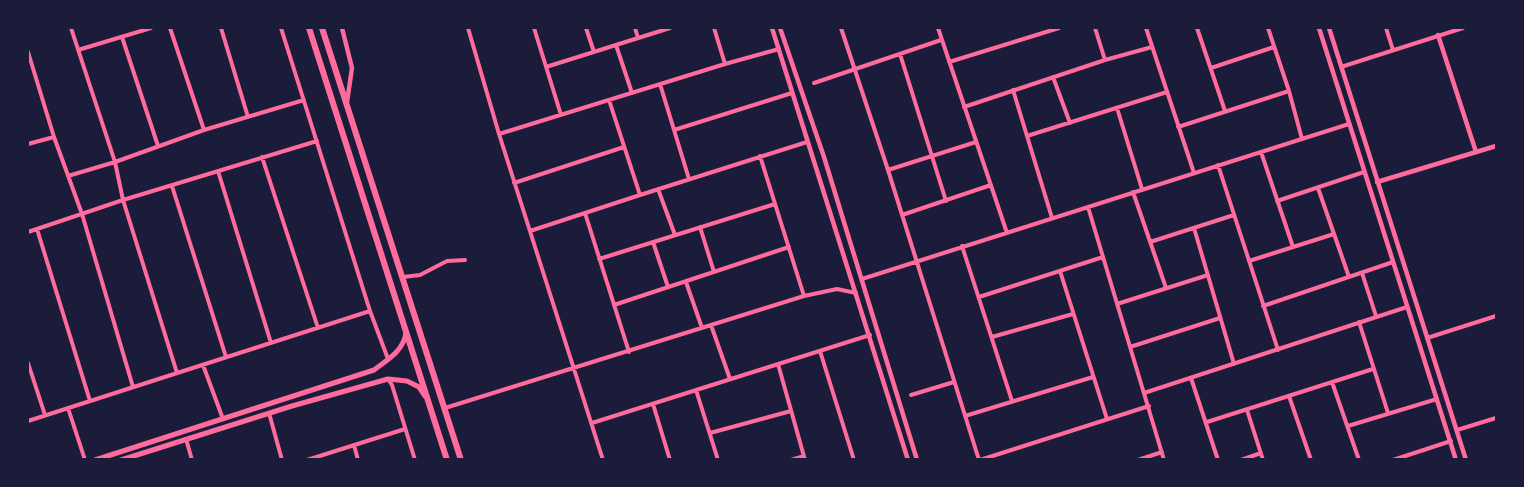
<!DOCTYPE html>
<style>
body{margin:0}
#map{position:relative;width:1524px;height:487px;overflow:hidden;background:#1b1b3a;font-family:"Fira Sans Condensed",sans-serif}
canvas{display:block}
.frame{position:absolute;inset:0;border:29px solid #1b1b3a;pointer-events:none}
</style>
<div id="map">
<canvas width="1524" height="487"></canvas>
<div class="frame"></div>
</div>
<script>
const context = document.querySelector('canvas').getContext('2d');
context.lineJoin = 'round';
function strokePath(path, color, width, dash) {
  context.strokeStyle = color;
  context.lineWidth = width;
  context.lineCap = dash ? 'butt' : 'round';
  context.setLineDash(dash || []);
  context.stroke(path);
}
const minor = new Path2D(`
 M 71,28 L 115,162 L 123,200 L 177,373
 M 170,28 L 204,130
 M 221,28 L 248,117
 M 281,28 L 370,311 L 388,359
 M 468,28 L 499,134 L 603,460
 M 534,28 L 561,115
 M 586,28 L 594,52
 M 635,28 L 638,38
 M 714,28 L 725,64
 M 841,28 L 888,170 L 979,460
 M 938,28 L 1007,233
 M 1095,28 L 1105,60
 M 1146,28 L 1194,173
 M 1197,28 L 1225,111
 M 1268,28 L 1289,91 L 1302,139
 M 1386,28 L 1393,50
 M 122,37 L 158,146
 M 616,45 L 632,93
 M 78,50 L 151,28
 M 28,52 L 54,137 L 82,214 L 133,387
 M 900,54 L 946,201
 M 949,62 L 1059,28
 M 546,67 L 670,28
 M 1341,67 L 1463,28
 M 1211,68 L 1274,47
 M 1053,77 L 1070,123
 M 814,83 L 941,40
 M 660,84 L 689,179
 M 1013,90 L 1052,218
 M 609,100 L 640,195
 M 964,107 L 1105,60 L 1152,47
 M 1117,108 L 1142,189
 M 1178,127 L 1289,91
 M 674,130 L 792,93
 M 499,134 L 725,64 L 779,49
 M 1027,136 L 1167,92
 M 28,144 L 54,137
 M 1261,152 L 1293,247
 M 760,156 L 804,296
 M 262,157 L 318,328
 M 1218,165 L 1278,350
 M 888,170 L 976,142
 M 218,171 L 271,343
 M 68,176 L 115,162 L 204,130 L 304,100
 M 514,183 L 624,147
 M 172,186 L 226,357
 M 1318,188 L 1349,277
 M 658,189 L 675,235
 M 1133,192 L 1166,288
 M 1277,201 L 1364,172
 M 1088,207 L 1164,460
 M 585,213 L 629,352
 M 902,215 L 991,185
 M 700,227 L 714,272
 M 1194,228 L 1234,364
 M 37,229 L 90,401
 M 530,231 L 640,195 L 807,142
 M 28,232 L 123,200 L 317,141
 M 653,242 L 668,287
 M 1150,242 L 1234,215
 M 962,246 L 1012,401
 M 599,259 L 775,204
 M 1249,261 L 1334,234
 M 1060,271 L 1107,419
 M 1362,273 L 1376,316
 M 403,277 L 420,275 L 447,261 L 465,260
 M 862,279 L 1349,124
 M 686,282 L 702,328
 M 979,297 L 1103,257
 M 1117,304 L 1208,275
 M 614,305 L 789,247
 M 1263,306 L 1393,262
 M 1359,322 L 1388,413
 M 711,325 L 730,379
 M 992,337 L 1073,314
 M 1427,338 L 1496,316
 M 1130,347 L 1220,318
 M 820,351 L 854,460
 M 28,363 L 45,415
 M 778,364 L 805,460
 M 203,365 L 223,419
 M 1191,378 L 1218,460
 M 388,379 L 392,385 L 415,460
 M 1332,382 L 1359,460
 M 696,390 L 718,460
 M 1144,393 L 1407,307
 M 911,395 L 954,382
 M 1289,396 L 1311,460
 M 653,404 L 670,460
 M 68,408 L 85,460
 M 445,408 L 804,296 L 837,289 L 856,293
 M 1247,410 L 1263,460
 M 269,413 L 282,460
 M 965,416 L 1093,377
 M 28,421 L 370,311
 M 1207,422 L 1373,369
 M 592,423 L 870,335
 M 1348,426 L 1437,399
 M 1457,430 L 1496,418
 M 710,433 L 791,411
 M 186,439 L 192,460
 M 354,445 L 358,460
 M 307,460 L 405,429
 M 791,460 L 804,456
 M 980,460 L 1149,406
 M 1138,460 L 1162,452
 M 1241,460 L 1261,453
 M 1393,460 L 1451,441`);
const tertiary = new Path2D(`
 M 342,28 L 352,68 L 347,102
 M 772,28 L 908,460
 M 780,28 L 824,157 L 917,460
 M 1319,28 L 1456,460
 M 1329,28 L 1466,460
 M 1438,35 L 1476,152
 M 1377,182 L 1496,146`);
const secondary = new Path2D(`
 M 95,460 L 374,370 C 387,360 404,351 406,332
 M 121,460 L 292,406 L 388,379 L 407,381 L 419,387 L 425,396`);
const trunk = new Path2D(`
 M 309,28 L 447,460
 M 322,28 L 461,460`);
strokePath(minor, '#ff6b9d', 4);
strokePath(tertiary, '#ff6b9d', 4.5);
strokePath(secondary, '#ff6b9d', 5);
strokePath(trunk, '#ff6b9d', 6);
</script>
